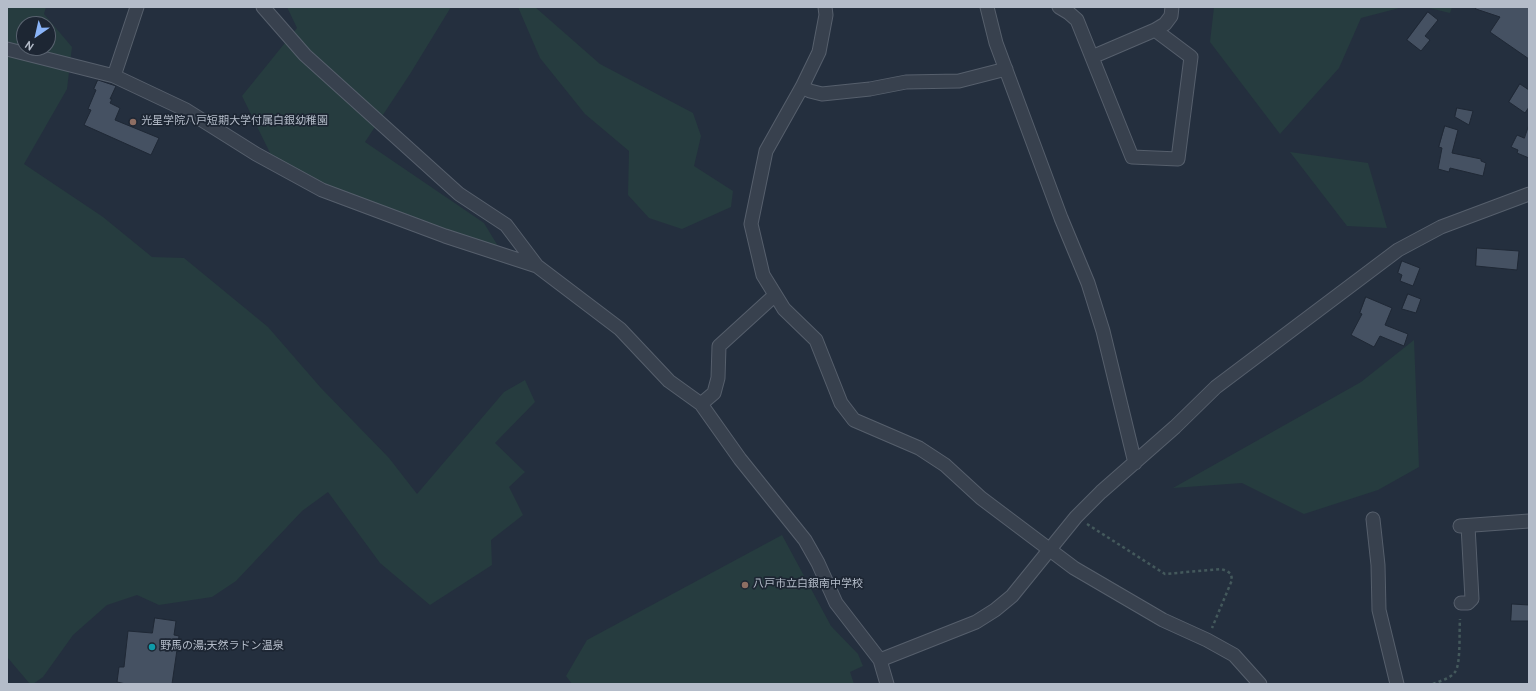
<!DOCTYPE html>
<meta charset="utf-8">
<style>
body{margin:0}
#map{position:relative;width:1536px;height:691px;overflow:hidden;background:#242f3e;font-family:Overpass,sans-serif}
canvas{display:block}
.frame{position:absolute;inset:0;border:8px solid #b4bcc9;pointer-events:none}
.north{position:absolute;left:16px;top:16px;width:40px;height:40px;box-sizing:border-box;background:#1d2633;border:1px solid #59626f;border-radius:50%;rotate:214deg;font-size:11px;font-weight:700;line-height:16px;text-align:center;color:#b4bcc9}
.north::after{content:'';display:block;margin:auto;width:14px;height:18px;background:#8ab4f8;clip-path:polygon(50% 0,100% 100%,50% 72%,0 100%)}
</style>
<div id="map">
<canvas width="1536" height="691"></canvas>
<div class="frame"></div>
<div class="north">N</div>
</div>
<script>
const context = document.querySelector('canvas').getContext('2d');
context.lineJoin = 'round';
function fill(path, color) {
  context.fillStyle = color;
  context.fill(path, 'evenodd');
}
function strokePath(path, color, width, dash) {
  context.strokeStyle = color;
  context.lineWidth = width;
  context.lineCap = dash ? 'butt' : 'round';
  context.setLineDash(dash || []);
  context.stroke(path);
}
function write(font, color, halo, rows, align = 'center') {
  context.font = font + ' Overpass,"Noto Sans JP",sans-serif';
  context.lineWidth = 3.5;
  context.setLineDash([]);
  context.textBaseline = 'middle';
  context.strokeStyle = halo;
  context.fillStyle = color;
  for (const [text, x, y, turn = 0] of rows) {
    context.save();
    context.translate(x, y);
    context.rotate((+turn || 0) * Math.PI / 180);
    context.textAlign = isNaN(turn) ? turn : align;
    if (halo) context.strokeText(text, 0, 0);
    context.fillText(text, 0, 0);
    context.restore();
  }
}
const green = new Path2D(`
 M 7,7 L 46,7 L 44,14 L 72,47 L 67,89 L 24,164 L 103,217 L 152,257 L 184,258 L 268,327 L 321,388 L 389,458 L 417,494 L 504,392 L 525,380 L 535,402 L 495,443 L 525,472 L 509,487 L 523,515 L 491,540 L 492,565 L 430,605 L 380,563 L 328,492 L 302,511 L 236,581 L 212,597 L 159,605 L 137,595 L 107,605 L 73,635 L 43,677 L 33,684 L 30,684 L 7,657 ZM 24,24 L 48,24 L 48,48 L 24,48 Z
 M 287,7 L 451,7 L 410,74 L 365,142 L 484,223 L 501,251 L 340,192 L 272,157 L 242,96 L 297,28 Z
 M 518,7 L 535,7 L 600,64 L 693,113 L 701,136 L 694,166 L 733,191 L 731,207 L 682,229 L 649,218 L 628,195 L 629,151 L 585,114 L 540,58 Z
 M 1214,7 L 1403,7 L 1361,18 L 1339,68 L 1280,134 L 1210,42 Z
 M 1425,7 L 1452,7 L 1450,13 Z
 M 1290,152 L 1368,163 L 1387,228 L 1347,226 Z
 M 1414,340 L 1419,467 L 1378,490 L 1304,514 L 1242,483 L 1173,488 L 1361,382 Z
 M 782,535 L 831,626 L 858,654 L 863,666 L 850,672 L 854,684 L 572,684 L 566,676 L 587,640 Z`);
const building = new Path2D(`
 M 1476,7 L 1529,7 L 1529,59 L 1490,32 L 1500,17 L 1476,9 Z
 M 1428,12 L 1438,20 L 1425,36 L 1430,40 L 1421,51 L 1407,40 Z
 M 98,80 L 116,86 L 110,99 L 112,99 L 110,103 L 120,108 L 115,120 L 159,138 L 151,155 L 84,125 L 91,110 L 88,109 L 96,90 L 94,89 Z
 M 1520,84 L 1529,90 L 1529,107 L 1525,113 L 1509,102 Z
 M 1457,108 L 1473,111 L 1469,125 L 1455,117 Z
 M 1529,125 L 1529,158 L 1517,153 L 1518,150 L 1511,147 L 1517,135 L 1524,138 Z
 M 1445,126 L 1458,130 L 1452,153 L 1481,159 L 1481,161 L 1486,163 L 1483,176 L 1450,168 L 1449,172 L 1438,169 L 1442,148 L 1439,147 Z
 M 1477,248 L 1519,251 L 1517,270 L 1476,266 Z
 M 1402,261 L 1420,268 L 1413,286 L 1400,281 L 1402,275 L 1398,273 Z
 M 1408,294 L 1421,299 L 1416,313 L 1402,309 Z
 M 1366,297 L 1392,308 L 1385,325 L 1408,334 L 1404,346 L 1380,336 L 1374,347 L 1351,335 L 1362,314 L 1360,313 Z
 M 1512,604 L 1529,605 L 1529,621 L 1511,621 Z
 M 155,618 L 176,621 L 174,635 L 179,636 L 172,684 L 126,684 L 117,682 L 119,667 L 124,667 L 128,631 L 152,633 Z`);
const path = new Path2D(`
 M 1087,524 L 1165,574 L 1221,569 L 1227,571 L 1231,574 L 1232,580 L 1212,628
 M 1433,684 C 1440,681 1451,678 1455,672 C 1461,665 1459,630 1460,619`);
const minor = new Path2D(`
 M 263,7 L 305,55 L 459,194 L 506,225 L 537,266
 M 825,7 L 826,15 L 819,52 L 802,87 L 766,151 L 751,224 L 763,275 L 784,309 L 816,340 L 841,403 L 854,420 L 919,448 L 945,465 L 981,498 L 1074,568 L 1163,620 L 1207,640 L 1234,655 L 1260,684
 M 987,7 L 996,43 L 1061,218 L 1088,283 L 1103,331 L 1135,463
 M 1059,7 L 1069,13 L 1077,20 L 1132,157 L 1178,159 L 1191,57 L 1155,30
 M 7,49 L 114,76 L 186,110 L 256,154 L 322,190 L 445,236 L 537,266 L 620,329 L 669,381 L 701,404 L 740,459 L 805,540 L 818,563 L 836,603 L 880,660
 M 1092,57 L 1155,30 L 1165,24 L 1171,16 L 1172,7
 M 114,76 L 137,7
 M 802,87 L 810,91 L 822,94 L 870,89 L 906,82 L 959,81 L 1006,69
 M 701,404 L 714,393 L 718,378 L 719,346 L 775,295
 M 1373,519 L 1378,565 L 1379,610 L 1397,684
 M 1460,526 L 1529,521
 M 1461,603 L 1468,603 L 1472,599 L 1468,526
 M 887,684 L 880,660 L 976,622 L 995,610 L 1012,596 L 1076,517 L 1101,492 L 1175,427 L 1216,387 L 1398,250 L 1441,227 L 1529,194`);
const markers = [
 [133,122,4,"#8d6e63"],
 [745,585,4,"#8d6e63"],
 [152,647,4,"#0f9aa8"]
];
const poiNames = [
 ["光星学院八戸短期大学付属白銀幼稚園",141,122],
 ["八戸市立白銀南中学校",753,585],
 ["野馬の湯;天然ラドン温泉",160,647]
];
fill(green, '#263c3f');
fill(building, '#455162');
strokePath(building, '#1f2835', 1);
strokePath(minor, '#565f6c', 15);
strokePath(path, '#44595c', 2.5, [3, 3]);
strokePath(minor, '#38414e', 13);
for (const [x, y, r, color] of markers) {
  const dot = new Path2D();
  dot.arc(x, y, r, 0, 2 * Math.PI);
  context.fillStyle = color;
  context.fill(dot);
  strokePath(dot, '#1d2633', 1.5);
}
write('11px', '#b4bcc9', '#1d2633', poiNames, 'left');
</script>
